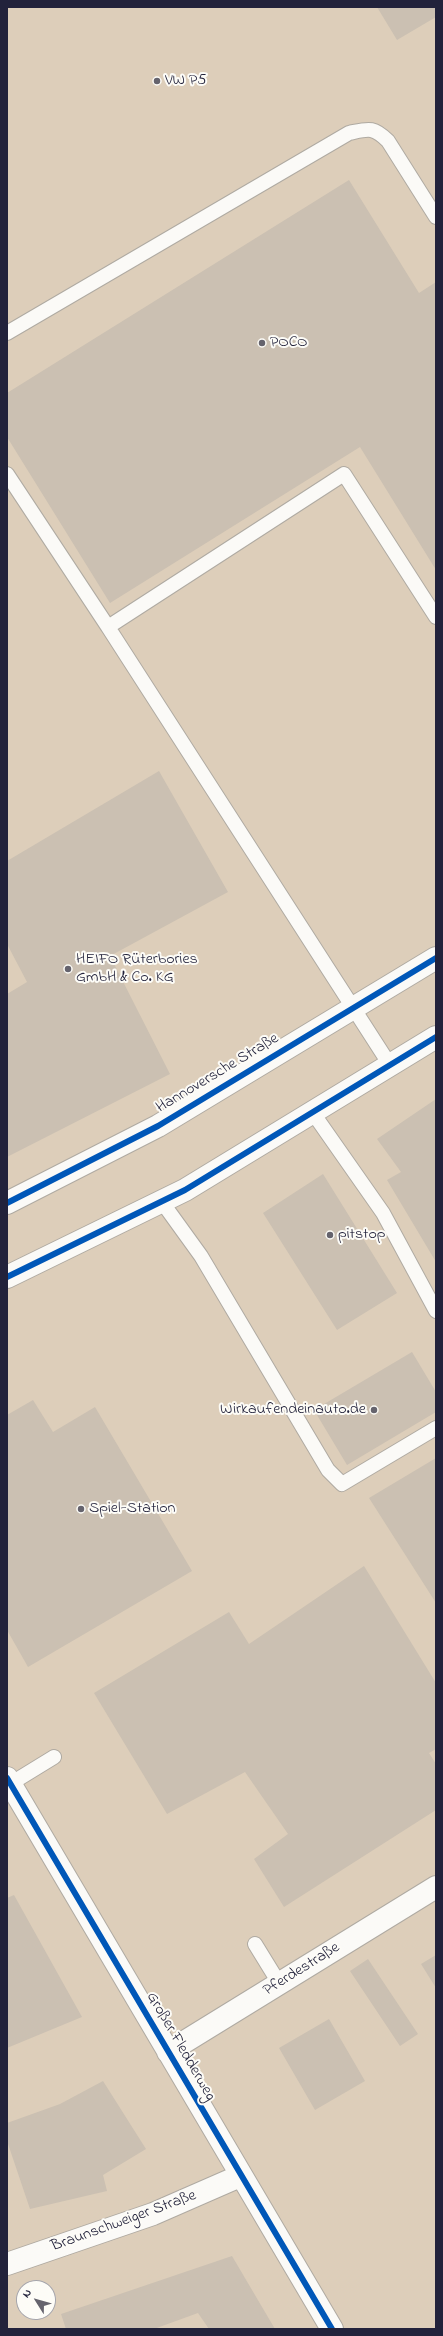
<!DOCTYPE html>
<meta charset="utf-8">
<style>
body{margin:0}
#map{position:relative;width:443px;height:2336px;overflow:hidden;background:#e2dcca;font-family:"Indie Flower",sans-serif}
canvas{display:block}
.frame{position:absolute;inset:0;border:8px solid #22223b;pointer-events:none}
.north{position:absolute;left:16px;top:2280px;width:40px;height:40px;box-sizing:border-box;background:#fdfcf7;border:1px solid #a5a5ac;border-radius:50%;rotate:307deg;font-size:11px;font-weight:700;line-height:16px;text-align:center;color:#22223b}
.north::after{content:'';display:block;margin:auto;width:14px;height:18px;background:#65636d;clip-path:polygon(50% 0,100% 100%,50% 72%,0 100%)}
</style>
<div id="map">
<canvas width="443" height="2336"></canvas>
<div class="frame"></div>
<div class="north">N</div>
</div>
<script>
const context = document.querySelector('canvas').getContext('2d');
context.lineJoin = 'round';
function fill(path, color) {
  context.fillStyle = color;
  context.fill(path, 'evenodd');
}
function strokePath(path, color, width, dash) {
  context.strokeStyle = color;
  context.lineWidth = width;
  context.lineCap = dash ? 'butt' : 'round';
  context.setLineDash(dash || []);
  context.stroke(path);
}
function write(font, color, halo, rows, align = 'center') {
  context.font = font + ' "Indie Flower",sans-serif';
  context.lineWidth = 4;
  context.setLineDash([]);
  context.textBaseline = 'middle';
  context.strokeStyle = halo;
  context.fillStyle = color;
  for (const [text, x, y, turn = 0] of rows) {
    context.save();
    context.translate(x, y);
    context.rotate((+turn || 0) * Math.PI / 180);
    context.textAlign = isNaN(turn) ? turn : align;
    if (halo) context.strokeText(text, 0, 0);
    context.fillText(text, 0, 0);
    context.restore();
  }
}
const built = new Path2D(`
 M 7,7 L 436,7 L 436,2329 L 7,2329 ZM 24,2288 L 48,2288 L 48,2312 L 24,2312 Z`);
const building = new Path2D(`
 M 377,7 L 436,7 L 436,17 L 397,40 Z
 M 349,180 L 419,293 L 436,282 L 436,570 L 360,447 L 110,603 L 7,437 L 7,393 Z
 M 159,771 L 228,892 L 110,956 L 170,1074 L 7,1157 L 7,994 L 27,982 L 7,944 L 7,861 Z
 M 436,1099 L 436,1262 L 387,1180 L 401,1172 L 377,1139 Z
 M 323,1174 L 397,1293 L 337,1330 L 263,1213 Z
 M 412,1352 L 436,1392 L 436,1412 L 347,1465 L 314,1410 Z
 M 33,1400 L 53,1432 L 95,1407 L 192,1571 L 28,1667 L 7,1630 L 7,1415 Z
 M 436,1458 L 436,1603 L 369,1498 Z
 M 364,1566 L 436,1683 L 436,1749 L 429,1753 L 436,1764 L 436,1810 L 284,1907 L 254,1859 L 288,1834 L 245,1772 L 167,1814 L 94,1693 L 229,1612 L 249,1644 Z
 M 14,1895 L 82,2017 L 7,2048 L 7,1898 Z
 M 436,1955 L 436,1988 L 421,1964 Z
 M 368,1959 L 418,2034 L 400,2046 L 350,1971 Z
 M 329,2019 L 365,2081 L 315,2110 L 279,2048 Z
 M 103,2081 L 146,2149 L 103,2175 L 107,2191 L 30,2209 L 7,2141 L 7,2123 L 60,2104 Z
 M 232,2256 L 275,2329 L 209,2329 L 198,2313 L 154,2329 L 66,2329 L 61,2314 Z`);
const service = new Path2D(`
 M 7,333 L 349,133 C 368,129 373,126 388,141 L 436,217
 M 7,474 L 108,627
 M 390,1065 L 108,627 L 344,474 L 436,617
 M 313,1113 L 383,1213 L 436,1311
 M 162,1202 L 201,1256 L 328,1470 L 342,1484 L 436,1428
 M 10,1784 L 54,1757
 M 255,1944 L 279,1983`);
const minor = new Path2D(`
 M 7,1778 L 332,2329
 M 168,2052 L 436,1887
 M 7,2264 L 153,2214 L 240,2176`);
const secondary = new Path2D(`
 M 7,1203 L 158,1126 L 436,958
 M 7,1277 L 185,1190 L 436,1037`);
const cycleway = new Path2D(`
 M 7,1203 L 158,1126 L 436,958
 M 7,1277 L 185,1190 L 436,1037
 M 7,1778 L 332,2329`);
const markers = [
 [157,81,4,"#65636d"],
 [262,343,4,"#65636d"],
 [68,969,4,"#65636d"],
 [330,1235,4,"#65636d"],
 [374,1410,4,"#65636d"],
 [81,1509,4,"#65636d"]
];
const poiNames = [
 ["VW P5",165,81],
 ["POCO",270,343],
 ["HEIFO Rüterbories",76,960],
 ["GmbH & Co. KG",76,978],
 ["pitstop",338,1235],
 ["Wirkaufendeinauto.de",366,1410,"right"],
 ["Spiel-Station",89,1509]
];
const streetNames = [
 ["Hannoversche Straße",218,1074,-31],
 ["Pferdestraße",302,1970,-32],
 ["Großer Fledderweg",180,2047,60],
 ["Braunschweiger Straße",124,2222,-20]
];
fill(built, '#ddceba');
fill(building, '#cbc0b2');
strokePath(service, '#afaaa2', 16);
strokePath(minor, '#afaaa2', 24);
strokePath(secondary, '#afaaa2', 24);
strokePath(service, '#fbfaf7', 14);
strokePath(minor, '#fbfaf7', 22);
strokePath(secondary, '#fbfaf7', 22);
strokePath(cycleway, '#0057b8', 6);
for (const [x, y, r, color] of markers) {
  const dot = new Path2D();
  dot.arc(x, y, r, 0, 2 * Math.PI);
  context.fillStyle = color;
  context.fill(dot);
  strokePath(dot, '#fdfcf7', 1.5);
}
write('16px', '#22223b', '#fdfcf7', poiNames, 'left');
write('16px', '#22223b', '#fdfcf7', streetNames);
</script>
